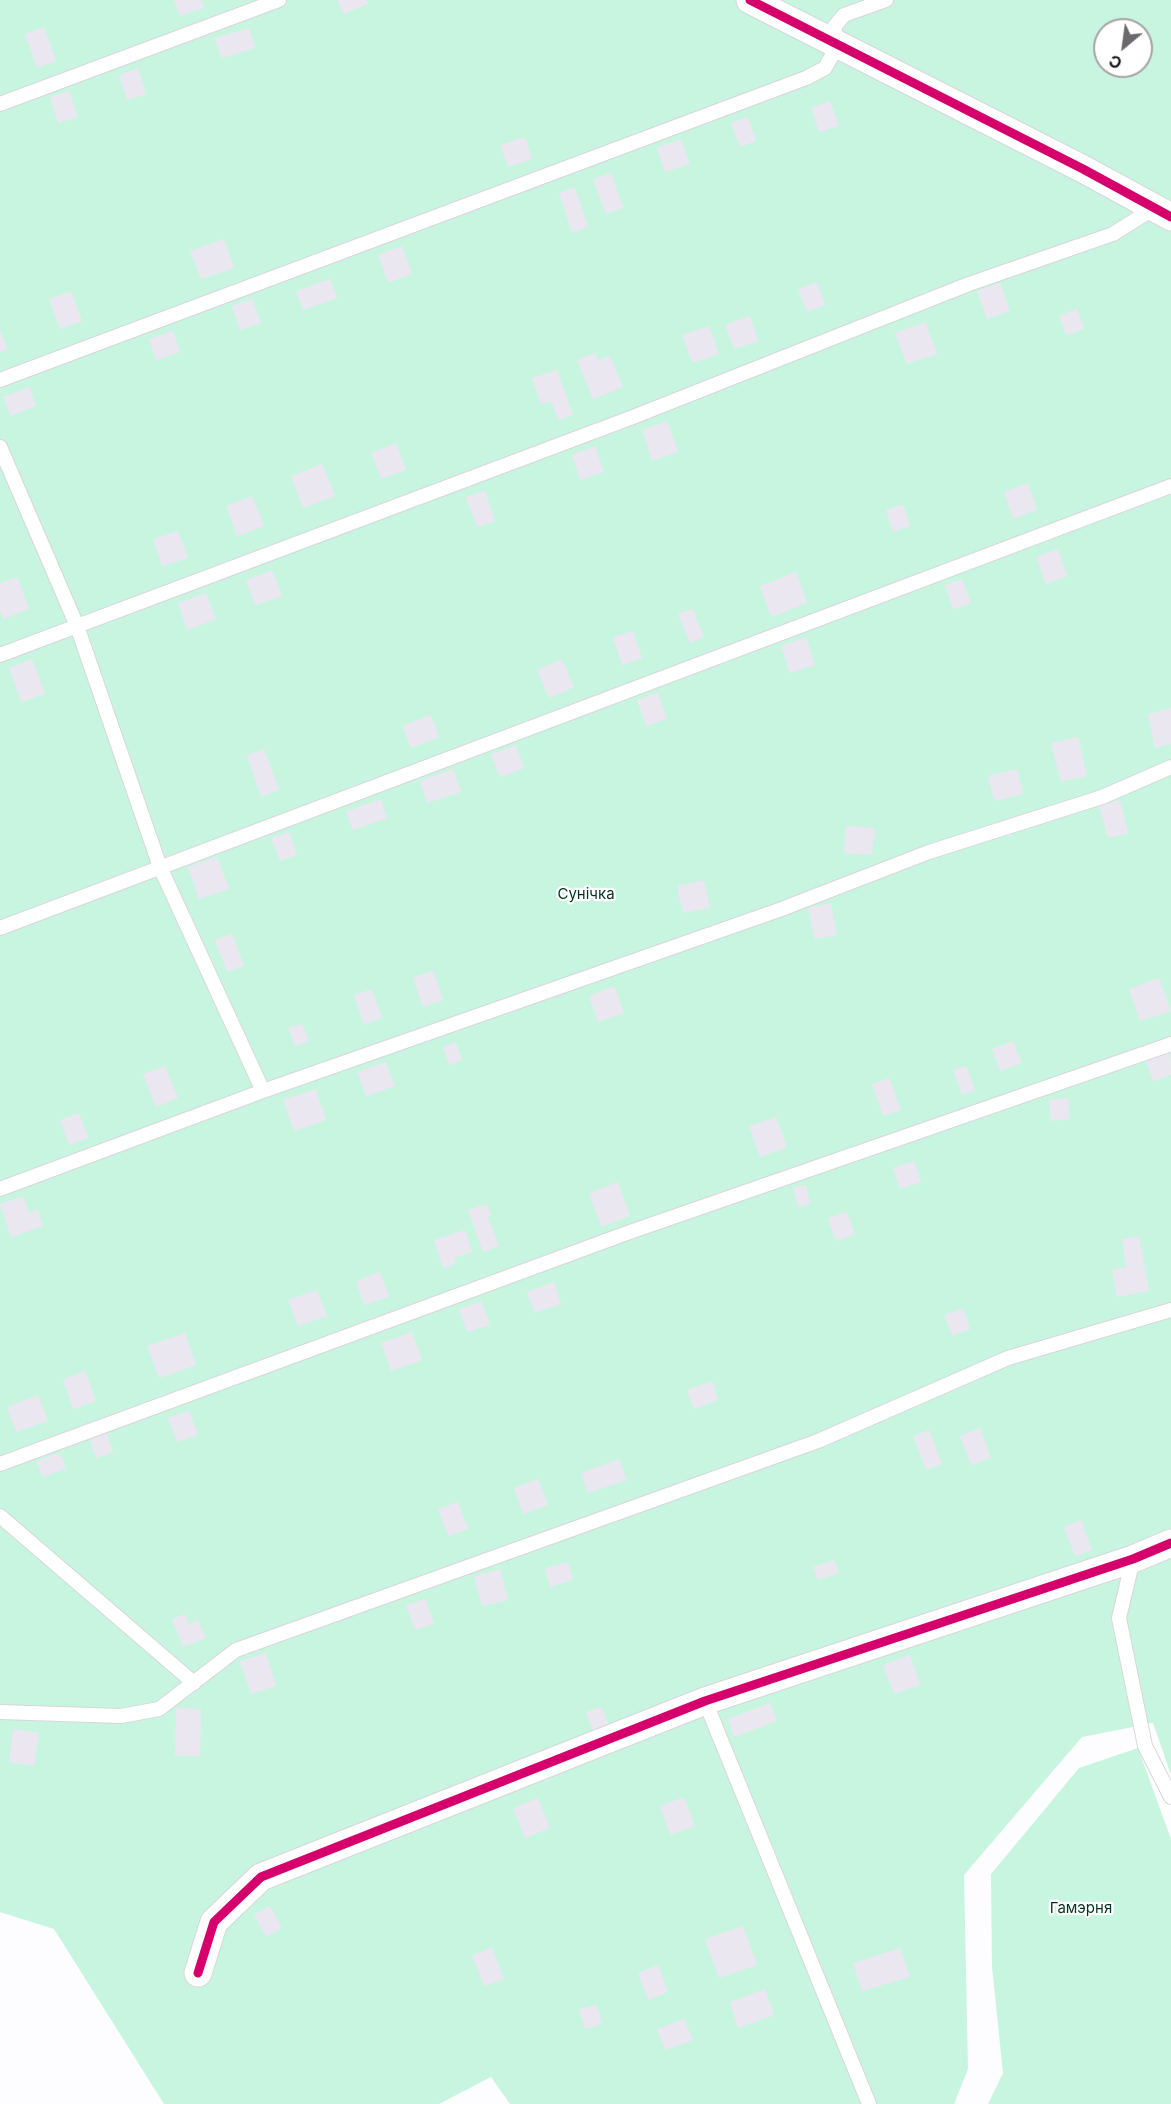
<!DOCTYPE html>
<meta charset="utf-8">
<style>
body{margin:0}
#map{position:relative;width:1171px;height:2104px;overflow:hidden;background:#fdfcfe;font-family:Inter,sans-serif}
canvas{display:block}
.north{position:absolute;left:1093px;top:18px;width:60px;height:60px;box-sizing:border-box;background:#fff;border:2px solid #a4a3a6;border-radius:50%;rotate:209deg;font-size:16px;font-weight:700;line-height:24px;text-align:center;color:#1c1a21}
.north::after{content:'';display:block;margin:auto;width:21px;height:27px;background:#6b696e;clip-path:polygon(50% 0,100% 100%,50% 72%,0 100%)}
</style>
<div id="map">
<canvas width="1171" height="2104"></canvas>
<div class="north">С</div>
</div>
<script>
const context = document.querySelector('canvas').getContext('2d');
context.lineJoin = 'round';
function fill(path, color) {
  context.fillStyle = color;
  context.fill(path, 'evenodd');
}
function strokePath(path, color, width, dash) {
  context.strokeStyle = color;
  context.lineWidth = width;
  context.lineCap = dash ? 'butt' : 'round';
  context.setLineDash(dash || []);
  context.stroke(path);
}
function write(font, color, halo, rows, align = 'center') {
  context.font = font + ' Inter,sans-serif';
  context.lineWidth = 4.5;
  context.setLineDash([]);
  context.textBaseline = 'middle';
  context.strokeStyle = halo;
  context.fillStyle = color;
  for (const [text, x, y, turn = 0] of rows) {
    context.save();
    context.translate(x, y);
    context.rotate((+turn || 0) * Math.PI / 180);
    context.textAlign = isNaN(turn) ? turn : align;
    if (halo) context.strokeText(text, 0, 0);
    context.fillText(text, 0, 0);
    context.restore();
  }
}
const green = new Path2D(`
 M 0,0 L 1171,0 L 1171,1775 L 1153,1723 L 1082,1737 L 964,1875 L 968,2069 L 954,2104 L 510,2104 L 491,2077 L 439,2104 L 164,2104 L 54,1929 L 0,1912 ZM 1105,30 L 1141,30 L 1141,66 L 1105,66 Z
 M 1138,1748 L 1171,1839 L 1171,2104 L 988,2104 L 1003,2073 L 992,1967 L 991,1874 L 1079,1768 Z`);
const building = new Path2D(`
 M 174,0 L 201,0 L 204,8 L 180,16 Z
 M 338,0 L 366,0 L 368,4 L 343,14 Z
 M 44,27 L 56,61 L 37,68 L 25,34 Z
 M 249,28 L 255,48 L 221,58 L 215,38 Z
 M 138,68 L 146,94 L 127,100 L 119,75 Z
 M 69,91 L 78,117 L 58,123 L 50,97 Z
 M 830,101 L 839,126 L 819,132 L 811,108 Z
 M 748,117 L 756,141 L 740,147 L 731,123 Z
 M 525,137 L 532,159 L 508,167 L 500,145 Z
 M 681,139 L 690,164 L 665,172 L 657,148 Z
 M 611,173 L 623,208 L 606,214 L 593,179 Z
 M 575,187 L 588,227 L 572,233 L 559,193 Z
 M 224,239 L 234,268 L 201,279 L 190,251 Z
 M 402,246 L 412,274 L 388,283 L 378,255 Z
 M 330,279 L 337,298 L 303,310 L 296,291 Z
 M 817,282 L 825,305 L 807,312 L 798,289 Z
 M 1000,283 L 1010,311 L 987,319 L 977,291 Z
 M 71,291 L 82,321 L 60,329 L 49,299 Z
 M 252,299 L 261,323 L 240,330 L 232,306 Z
 M 1077,309 L 1084,329 L 1066,335 L 1059,316 Z
 M 750,316 L 758,341 L 734,349 L 725,325 Z
 M 925,322 L 937,354 L 907,364 L 895,333 Z
 M 709,326 L 719,354 L 692,363 L 682,335 Z
 M 0,330 L 7,349 L 0,352 Z
 M 173,331 L 180,352 L 156,360 L 149,339 Z
 M 595,353 L 598,360 L 610,356 L 623,387 L 593,399 L 577,360 Z
 M 557,370 L 573,415 L 558,420 L 551,401 L 541,404 L 532,378 Z
 M 29,387 L 36,406 L 11,416 L 3,397 Z
 M 667,421 L 678,452 L 652,461 L 642,430 Z
 M 396,443 L 406,470 L 381,479 L 371,453 Z
 M 595,446 L 604,472 L 580,480 L 572,455 Z
 M 322,464 L 335,496 L 303,508 L 291,476 Z
 M 1028,483 L 1037,510 L 1013,519 L 1004,492 Z
 M 485,491 L 495,521 L 477,527 L 466,497 Z
 M 252,496 L 264,526 L 237,536 L 226,506 Z
 M 903,504 L 910,526 L 893,532 L 886,510 Z
 M 178,531 L 188,558 L 162,566 L 153,539 Z
 M 1058,549 L 1067,576 L 1046,584 L 1036,557 Z
 M 272,570 L 282,596 L 255,605 L 246,580 Z
 M 796,572 L 807,603 L 771,617 L 760,586 Z
 M 17,577 L 29,609 L 3,619 L 0,610 L 0,583 Z
 M 962,579 L 971,603 L 953,609 L 945,585 Z
 M 206,593 L 216,619 L 187,630 L 178,603 Z
 M 693,609 L 704,637 L 690,643 L 678,614 Z
 M 633,631 L 642,658 L 622,665 L 613,637 Z
 M 806,637 L 815,665 L 790,673 L 781,646 Z
 M 32,659 L 45,694 L 21,702 L 9,668 Z
 M 562,659 L 574,687 L 549,698 L 537,670 Z
 M 658,693 L 667,719 L 646,726 L 637,700 Z
 M 1171,708 L 1171,744 L 1155,748 L 1148,714 Z
 M 431,715 L 439,737 L 411,748 L 402,726 Z
 M 1078,737 L 1087,776 L 1061,782 L 1051,743 Z
 M 516,745 L 524,768 L 500,777 L 491,754 Z
 M 264,749 L 279,790 L 261,797 L 247,755 Z
 M 453,769 L 461,792 L 427,803 L 420,781 Z
 M 1017,769 L 1023,794 L 994,801 L 988,776 Z
 M 381,799 L 387,818 L 353,830 L 346,812 Z
 M 1120,800 L 1128,833 L 1108,838 L 1099,805 Z
 M 846,826 L 875,828 L 872,855 L 844,853 Z
 M 289,832 L 297,855 L 280,861 L 271,838 Z
 M 217,857 L 229,889 L 199,899 L 188,867 Z
 M 704,880 L 710,908 L 683,913 L 677,886 Z
 M 831,903 L 837,935 L 815,939 L 808,908 Z
 M 232,934 L 244,966 L 227,972 L 215,940 Z
 M 433,971 L 443,1000 L 423,1007 L 413,977 Z
 M 1159,978 L 1171,1011 L 1140,1021 L 1129,989 Z
 M 614,986 L 624,1013 L 598,1022 L 589,996 Z
 M 372,989 L 382,1018 L 364,1025 L 354,995 Z
 M 302,1024 L 309,1041 L 295,1046 L 288,1028 Z
 M 1013,1041 L 1022,1063 L 1000,1071 L 992,1049 Z
 M 456,1042 L 462,1060 L 449,1065 L 443,1047 Z
 M 1170,1050 L 1171,1075 L 1153,1081 L 1145,1058 Z
 M 386,1062 L 395,1086 L 366,1096 L 357,1072 Z
 M 165,1066 L 178,1098 L 156,1107 L 143,1074 Z
 M 966,1066 L 975,1090 L 962,1095 L 953,1070 Z
 M 889,1078 L 901,1110 L 883,1116 L 872,1084 Z
 M 316,1089 L 326,1120 L 294,1131 L 283,1100 Z
 M 1068,1098 L 1070,1119 L 1051,1121 L 1049,1100 Z
 M 79,1113 L 88,1138 L 69,1145 L 60,1120 Z
 M 776,1117 L 787,1147 L 760,1157 L 749,1126 Z
 M 914,1161 L 921,1182 L 900,1189 L 893,1168 Z
 M 618,1182 L 630,1216 L 601,1227 L 589,1193 Z
 M 806,1185 L 810,1204 L 798,1207 L 793,1188 Z
 M 23,1196 L 29,1213 L 38,1210 L 43,1226 L 11,1237 L 0,1204 Z
 M 487,1204 L 491,1216 L 488,1217 L 499,1246 L 483,1252 L 468,1210 Z
 M 847,1212 L 855,1234 L 836,1241 L 828,1218 Z
 M 465,1230 L 472,1252 L 454,1258 L 456,1264 L 443,1268 L 434,1240 Z
 M 1139,1236 L 1149,1291 L 1117,1297 L 1112,1270 L 1126,1267 L 1122,1239 Z
 M 380,1272 L 389,1297 L 364,1305 L 356,1281 Z
 M 554,1282 L 561,1304 L 535,1313 L 527,1292 Z
 M 317,1290 L 327,1316 L 298,1326 L 288,1300 Z
 M 481,1301 L 490,1325 L 467,1332 L 459,1309 Z
 M 963,1308 L 970,1329 L 952,1336 L 944,1315 Z
 M 412,1332 L 422,1360 L 391,1371 L 381,1343 Z
 M 185,1333 L 196,1365 L 159,1378 L 147,1346 Z
 M 85,1371 L 96,1401 L 73,1409 L 63,1379 Z
 M 712,1381 L 718,1400 L 694,1409 L 687,1390 Z
 M 38,1395 L 48,1421 L 16,1432 L 7,1407 Z
 M 189,1411 L 198,1435 L 177,1442 L 168,1418 Z
 M 980,1428 L 991,1458 L 971,1465 L 960,1436 Z
 M 929,1430 L 942,1464 L 926,1470 L 913,1436 Z
 M 106,1431 L 113,1452 L 96,1458 L 89,1438 Z
 M 60,1453 L 66,1469 L 42,1477 L 36,1461 Z
 M 619,1459 L 627,1480 L 588,1493 L 581,1473 Z
 M 538,1479 L 548,1505 L 523,1514 L 514,1488 Z
 M 458,1502 L 468,1529 L 448,1536 L 438,1509 Z
 M 1081,1520 L 1092,1550 L 1075,1556 L 1064,1527 Z
 M 834,1560 L 839,1573 L 818,1580 L 813,1567 Z
 M 568,1562 L 573,1580 L 550,1587 L 545,1568 Z
 M 500,1569 L 508,1600 L 482,1606 L 474,1576 Z
 M 425,1599 L 434,1624 L 415,1630 L 406,1605 Z
 M 185,1614 L 189,1624 L 198,1620 L 206,1638 L 183,1647 L 172,1619 Z
 M 266,1653 L 276,1686 L 251,1694 L 240,1661 Z
 M 910,1655 L 920,1685 L 894,1694 L 883,1665 Z
 M 770,1703 L 777,1721 L 734,1737 L 728,1719 Z
 M 602,1707 L 609,1726 L 593,1732 L 586,1712 Z
 M 176,1708 L 201,1709 L 200,1756 L 175,1756 Z
 M 13,1729 L 39,1733 L 34,1766 L 9,1762 Z
 M 684,1797 L 695,1826 L 670,1835 L 660,1806 Z
 M 538,1798 L 550,1828 L 525,1838 L 513,1808 Z
 M 270,1906 L 282,1928 L 266,1937 L 254,1915 Z
 M 743,1926 L 757,1965 L 719,1978 L 705,1939 Z
 M 492,1948 L 504,1979 L 484,1986 L 472,1955 Z
 M 900,1948 L 910,1977 L 862,1991 L 853,1963 Z
 M 658,1965 L 668,1992 L 648,2000 L 638,1973 Z
 M 765,1989 L 774,2015 L 738,2028 L 730,2002 Z
 M 597,2005 L 602,2024 L 585,2029 L 579,2009 Z
 M 684,2019 L 693,2040 L 665,2050 L 657,2029 Z`);
const lane = new Path2D(`
 M 0,104 L 279,0
 M 0,380 L 806,78 L 825,68 L 838,45 L 834,27 L 844,15 L 886,0
 M 0,447 L 77,626 L 160,867 L 263,1091
 M 0,655 L 633,417 L 969,284 L 1113,234 L 1154,208
 M 0,928 L 1171,486
 M 0,1189 L 263,1091 L 779,910 L 929,852 L 1102,797 L 1171,767
 M 0,1464 L 627,1233 L 1171,1044
 M 0,1516 L 194,1683
 M 1133,1559 L 1119,1618 L 1145,1746 L 1171,1797
 M 705,1701 L 869,2104
 M 0,1712 L 121,1716 L 159,1709 L 236,1650 L 818,1441 L 1008,1358 L 1171,1310`);
const street = new Path2D(`
 M 750,0 L 1083,169 L 1171,217
 M 198,1973 L 214,1922 L 261,1877 L 705,1701 L 1133,1559 L 1171,1543`);
const cycleway = new Path2D(`
 M 750,0 L 1083,169 L 1171,217
 M 198,1973 L 214,1922 L 261,1877 L 705,1701 L 1133,1559 L 1171,1543`);
const parkNames = [
 ["Сунічка",586,894],
 ["Гамэрня",1081,1908]
];
fill(green, '#c8f5e0');
fill(building, '#eae7f1');
strokePath(lane, '#d8d6db', 16);
strokePath(street, '#d8d6db', 29);
strokePath(lane, '#fff', 14);
strokePath(street, '#fff', 27);
strokePath(cycleway, '#d6006c', 9);
write('15px', '#063221', '#fff', parkNames);
</script>
